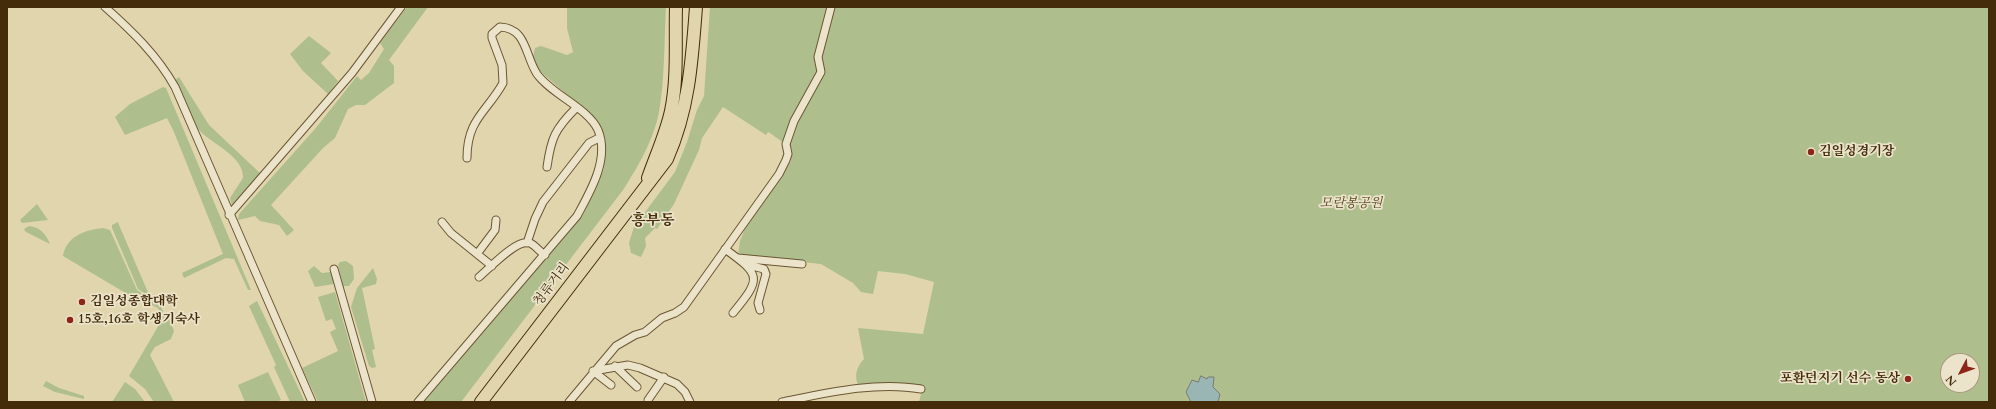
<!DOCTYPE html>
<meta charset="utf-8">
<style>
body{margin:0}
#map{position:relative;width:1996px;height:409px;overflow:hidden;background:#e0d5ad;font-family:Cardo,serif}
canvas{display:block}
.frame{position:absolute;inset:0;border:8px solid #442b0a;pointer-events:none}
.north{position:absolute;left:1940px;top:353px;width:40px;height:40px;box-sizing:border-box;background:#ebe4ca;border:1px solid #a89a7d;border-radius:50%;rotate:229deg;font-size:11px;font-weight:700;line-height:16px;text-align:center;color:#442b0a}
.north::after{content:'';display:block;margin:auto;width:14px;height:18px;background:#8f2418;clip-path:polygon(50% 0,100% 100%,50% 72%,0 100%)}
</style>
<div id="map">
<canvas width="1996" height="409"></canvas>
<div class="frame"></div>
<div class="north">N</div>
</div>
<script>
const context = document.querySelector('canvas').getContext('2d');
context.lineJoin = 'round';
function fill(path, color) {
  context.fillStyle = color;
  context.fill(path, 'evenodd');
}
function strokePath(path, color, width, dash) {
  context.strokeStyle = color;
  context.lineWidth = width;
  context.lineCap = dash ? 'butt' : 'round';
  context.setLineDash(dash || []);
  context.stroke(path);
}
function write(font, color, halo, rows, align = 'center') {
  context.font = font + ' Cardo,"Noto Serif KR",serif';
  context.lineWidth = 3.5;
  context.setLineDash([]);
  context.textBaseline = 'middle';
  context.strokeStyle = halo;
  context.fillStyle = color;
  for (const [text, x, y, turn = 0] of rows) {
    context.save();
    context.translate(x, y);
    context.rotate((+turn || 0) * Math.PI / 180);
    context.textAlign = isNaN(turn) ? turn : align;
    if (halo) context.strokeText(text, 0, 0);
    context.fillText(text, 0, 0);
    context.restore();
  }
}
const green = new Path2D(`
 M 407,7 L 428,7 L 389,60 L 394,66 L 394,83 L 365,105 L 356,105 L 348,109 L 335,138 L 323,148 L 271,205 L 294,230 L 287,236 L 279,225 L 260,221 L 255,216 L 238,220 L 239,214 L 315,129 L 357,76 L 361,80 L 369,73 L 384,49 L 380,43 Z
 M 567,7 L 666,7 C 664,42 665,78 659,112 C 654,139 638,167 623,190 L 461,402 L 424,402 L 579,220 L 594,192 L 604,168 L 604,159 L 592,117 L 541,72 L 533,57 L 535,48 L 541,46 L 567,55 L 573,52 L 567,28 Z
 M 710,7 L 1989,7 L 1989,402 L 919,402 L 921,394 L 918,385 L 859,386 C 853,377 857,366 864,359 L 858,328 L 923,334 L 934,282 L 905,274 L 878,271 L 873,294 L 861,292 L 853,283 L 821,264 L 738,255 L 740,241 L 745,229 L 791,161 L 792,149 L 770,133 L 768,132 L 766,135 L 723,107 L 702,138 L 699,150 L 674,204 L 657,229 L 655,228 L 645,238 L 646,246 L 641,257 L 631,253 L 629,243 L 634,227 L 675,172 L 687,142 L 697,110 L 704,96 ZM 1948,361 L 1972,361 L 1972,385 L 1948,385 Z
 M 309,36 L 331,53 L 321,63 L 338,81 L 328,94 L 303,71 L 290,54 Z
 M 179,77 L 209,125 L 262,175 L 235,204 L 232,205 L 230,198 L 243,178 C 244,156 212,144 200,131 C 191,121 181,93 175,80 Z
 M 163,87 L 166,88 L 251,290 L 248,290 L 234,259 L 226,258 L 184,278 L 182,273 L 223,254 L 174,132 L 167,118 L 125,135 L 115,117 L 130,104 Z
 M 37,204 L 48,220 L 22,223 L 20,220 Z
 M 118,222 L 119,225 L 150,297 L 138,289 L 112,228 L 112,225 Z
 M 29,226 C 40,227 46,234 50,244 L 26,232 L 24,229 Z
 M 103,228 L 110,230 L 137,290 L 160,305 L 166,317 L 168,316 L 174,331 L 171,339 L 155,347 L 150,355 L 174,402 L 154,402 L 145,389 L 129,376 L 163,318 L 158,308 L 131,295 L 129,295 L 63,256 C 66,237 84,230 103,228 Z
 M 346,261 L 353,266 L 354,279 L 349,286 L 343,286 L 338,265 L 340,262 Z
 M 314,266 L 322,273 L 331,272 L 334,284 L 315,287 L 308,271 Z
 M 373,268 L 377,279 L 376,284 L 362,288 L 375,349 L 372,350 L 376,367 L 372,368 L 369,366 L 351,307 L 357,288 Z
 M 335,292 L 366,402 L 318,402 L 302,368 L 338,351 L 330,332 L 336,329 L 332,319 L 326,321 L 318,297 Z
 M 257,301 L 305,402 L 290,402 L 274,367 L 276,365 L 249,306 Z
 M 268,372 L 281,400 L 276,402 L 245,402 L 238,385 Z
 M 46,381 L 59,388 L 84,396 L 84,399 L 55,392 L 43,386 Z
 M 125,382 L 135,389 L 145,402 L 112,402 Z`);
const water = new Path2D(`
 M 1201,376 L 1207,379 L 1208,377 L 1214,377 L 1213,387 L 1220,394 L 1218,402 L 1191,402 L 1186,392 L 1192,380 L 1198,382 Z`);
const minor = new Path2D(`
 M 105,7 C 132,31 157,55 175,87 L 312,402
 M 547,167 C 551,138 555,129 576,108
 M 229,215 L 352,73 L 401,7
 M 442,222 L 451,233 L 492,266
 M 527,243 L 535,219 L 543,202 L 589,143 L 599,138
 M 725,249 C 761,275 762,278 733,313
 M 477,254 L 495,230 L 496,220
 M 738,258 L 802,264
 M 748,265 L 764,269 L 766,274 L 758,303 L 760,310
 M 334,269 L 372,402
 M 479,277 C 489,269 517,238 530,243 C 535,245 540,252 545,255
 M 615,366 L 637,387
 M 593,371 L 628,365 L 640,368 L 677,384 L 685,392 L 690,402
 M 593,371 L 611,385
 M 648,400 L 664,377
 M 418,402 L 577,216 C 590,192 610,159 598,130 C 588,108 551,94 537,74 C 525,56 527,28 500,27 L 492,34 L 492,38 L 502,65 L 503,83 C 487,112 467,119 467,158
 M 569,402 L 616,346 L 635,335 L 645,332 L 662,318 L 675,313 L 684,307 L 779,174 L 786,160 L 788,154 L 786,144 L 794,121 L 821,72 L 818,57 L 831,7
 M 782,402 C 826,393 876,381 921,389`);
const primary = new Path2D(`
 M 648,178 C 656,155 666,134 671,111 C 678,77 675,41 676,7
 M 481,402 L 667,159 C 689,109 692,61 696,7`);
const markers = [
 [1811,152,4,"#8f2418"],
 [82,302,4,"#8f2418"],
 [70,320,4,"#8f2418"],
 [1908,379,4,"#8f2418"]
];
const poiNames = [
 ["김일성경기장",1819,152],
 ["김일성종합대학",90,302],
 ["15호,16호 학생기숙사",78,320],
 ["포환던지기 선수 동상",1900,379,"right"]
];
const parkNames = [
 ["모란봉공원",1351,204]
];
const streetNames = [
 ["청류거리",552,285,-53]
];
const quarterNames = [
 ["흥부동",653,222]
];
fill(green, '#aebe8d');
fill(water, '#99b6b5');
strokePath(water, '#777e71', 1);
strokePath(minor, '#6b5633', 9);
strokePath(primary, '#442b0a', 14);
strokePath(minor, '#ebe4ca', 7);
strokePath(primary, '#e0d5ad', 12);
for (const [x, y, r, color] of markers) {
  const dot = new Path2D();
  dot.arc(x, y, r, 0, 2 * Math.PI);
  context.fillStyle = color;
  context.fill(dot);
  strokePath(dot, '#ebe4ca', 1.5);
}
write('bold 13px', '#442b0a', '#ebe4ca', poiNames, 'left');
write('italic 13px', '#594824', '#ebe4ca', parkNames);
write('13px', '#442b0a', '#ebe4ca', streetNames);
write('bold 15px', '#442b0a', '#ebe4ca', quarterNames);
</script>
